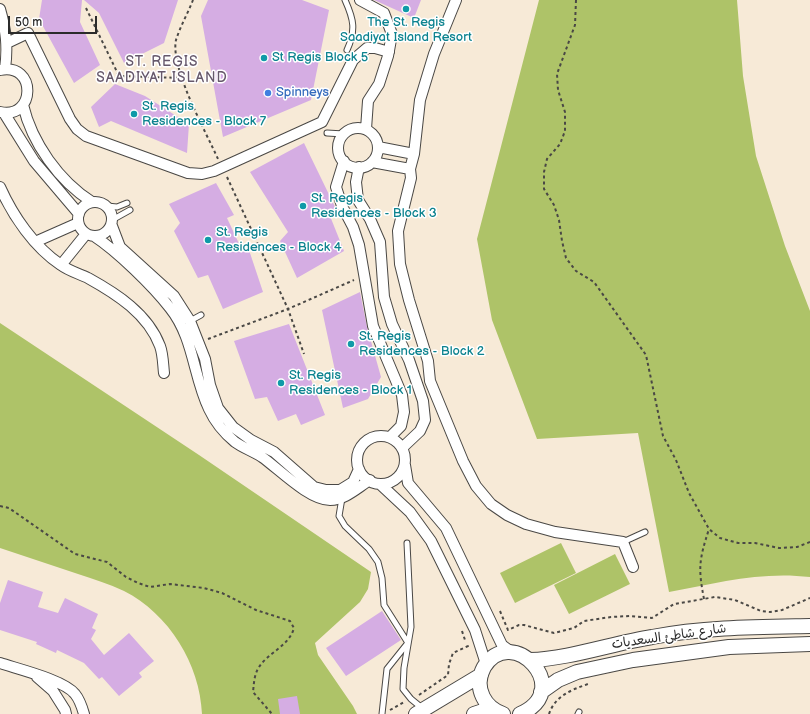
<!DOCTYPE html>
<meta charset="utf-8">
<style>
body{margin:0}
#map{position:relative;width:810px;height:714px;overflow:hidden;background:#f7ead7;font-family:"Balsamiq Sans",sans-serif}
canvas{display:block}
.scale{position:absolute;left:8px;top:16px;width:89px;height:18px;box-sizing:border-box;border:2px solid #2b2b2b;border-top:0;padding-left:5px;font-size:12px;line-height:14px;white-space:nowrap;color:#2b2b2b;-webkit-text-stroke:3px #fff;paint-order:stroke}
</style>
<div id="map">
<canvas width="810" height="714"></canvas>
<div class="scale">50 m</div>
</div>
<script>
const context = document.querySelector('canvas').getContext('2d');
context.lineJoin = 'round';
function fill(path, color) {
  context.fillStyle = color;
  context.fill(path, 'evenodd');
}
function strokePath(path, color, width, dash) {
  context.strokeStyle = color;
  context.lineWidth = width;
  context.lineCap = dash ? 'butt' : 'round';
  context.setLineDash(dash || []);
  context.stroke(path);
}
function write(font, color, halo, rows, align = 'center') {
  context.font = font + ' "Balsamiq Sans","Playpen Sans Arabic",sans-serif';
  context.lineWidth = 3;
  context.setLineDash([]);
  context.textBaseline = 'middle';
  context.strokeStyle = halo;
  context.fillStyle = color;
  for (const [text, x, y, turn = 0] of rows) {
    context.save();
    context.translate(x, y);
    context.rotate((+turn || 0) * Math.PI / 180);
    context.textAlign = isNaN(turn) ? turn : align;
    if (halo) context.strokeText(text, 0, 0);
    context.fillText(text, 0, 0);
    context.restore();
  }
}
const green = new Path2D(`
 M 539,0 L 737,0 L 743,76 L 756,156 L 785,246 L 810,311 L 810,577 C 762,571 716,583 669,592 L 638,433 L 537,439 L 492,320 L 477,239 Z
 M 0,323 L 199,455 L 371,572 L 368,589 L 360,602 L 315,643 L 318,655 L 353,706 L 357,714 L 202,714 C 200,664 169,614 124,591 C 109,584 93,579 78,574 C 52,565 26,557 0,548 Z
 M 561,543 L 576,573 L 515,603 L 500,573 Z
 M 615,554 L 630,584 L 569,614 L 554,585 Z`);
const building = new Path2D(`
 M 42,0 L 82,0 L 80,22 L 100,65 L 74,83 L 39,19 Z
 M 84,0 L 178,0 L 164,43 L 124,63 L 99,13 Z
 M 208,0 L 302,0 L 329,10 L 311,100 L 223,137 L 201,16 Z
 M 374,0 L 421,0 L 414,18 Z
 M 115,84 L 145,96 L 189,124 L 187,153 L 111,121 L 99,127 L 91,107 Z
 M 304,143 L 337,211 L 330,216 L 344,251 L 297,278 L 280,241 L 288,232 L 250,172 Z
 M 216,183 L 234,215 L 227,218 L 242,250 L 249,250 L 263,292 L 223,309 L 208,275 L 198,278 L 174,231 L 180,223 L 169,204 Z
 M 360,292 L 367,327 L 381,377 L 368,399 L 343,408 L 322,310 Z
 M 289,324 L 325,415 L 301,425 L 296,414 L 278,421 L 267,397 L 255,399 L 234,341 Z
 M 8,580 L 43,592 L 38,607 L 58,613 L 65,598 L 98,614 L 92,628 L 96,630 L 91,639 L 104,655 L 129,633 L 154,661 L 139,673 L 142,677 L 119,696 L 102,677 L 99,679 L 84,663 L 57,650 L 56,653 L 36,644 L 37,642 L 0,630 L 0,603 Z
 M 382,611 L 401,640 L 346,676 L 326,648 Z
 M 297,696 L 300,714 L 280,714 L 278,699 Z`);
const path = new Path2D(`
 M 193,0 C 188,13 180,27 176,40 C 170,68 206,132 218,159
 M 576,0 L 575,25 L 557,74 L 558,90 L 565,112 L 565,131 L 560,144 L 547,159 L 544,172 L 544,189 L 554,205 L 559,220 L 562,241 L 566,258 L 576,271 L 594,282 L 646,355 L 663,436 L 676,460 L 689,493 L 709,529 L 720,538 L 738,543 L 755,543 L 779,548 L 797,547 L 810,542
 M 86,8 L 119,76 L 182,78
 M 227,177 L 288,309 L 304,354
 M 208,339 L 288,309 L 354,280
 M 0,506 L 9,508 L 75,554 L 107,562 L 126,577 L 138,583 L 150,587 L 170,584 L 204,588 L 222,593 L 256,610 L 290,621 L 294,628 C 289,646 269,652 259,667 C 254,675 254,683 253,692 L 272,714
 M 704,599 C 698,568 699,560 709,529
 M 500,611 L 508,630 L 519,625 L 524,625 L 554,633 L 574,628 L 584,621 L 611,617 L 630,616 L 652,618 L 674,604 L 715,597 L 735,600 L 761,611 L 770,612 L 782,610 L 810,598
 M 462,631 L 465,640
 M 419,695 L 448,675 L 449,664 L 453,653 L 468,646 L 467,644
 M 390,710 L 404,702
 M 549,714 C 555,696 571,690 588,684`);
const lane = new Path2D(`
 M 345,0 C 354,20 356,30 347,50
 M 327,133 L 344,134
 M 107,206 L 117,207 L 127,203
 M 112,220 L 130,210
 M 190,321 L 201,315
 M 342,498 L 339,516 L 345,526 L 369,549 L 378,562 L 382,578 L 384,605 L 408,643
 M 623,542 L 645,532
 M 407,543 L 411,627 L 404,668 L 403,689 L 411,699 L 422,708
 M 382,714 L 387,669 L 407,644
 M 578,714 L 579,712`);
const street = new Path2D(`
 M 360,0 L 384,13 L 392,34 L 388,56 L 379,84 L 368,101 L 366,129
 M 456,0 L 434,54 L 420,100 L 414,154 L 410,169 L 411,178 L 398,231 L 400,264 L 409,300 L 428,361 L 430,381 L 463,461 L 476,486 L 491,504 L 507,515 L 526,524 L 555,532 L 623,542 L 633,567
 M 0,9 C 6,30 8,47 5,69
 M 7,43 L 28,33 L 70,119 L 77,129 L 86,136 L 188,173 L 202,174 L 214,171 L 322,122 L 353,60 L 367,48 L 375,48 L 389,52
 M 0,70 C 37,62 36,120 0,112
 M 23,105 C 32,143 59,181 92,202
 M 4,113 L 34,161 L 79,214
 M338 148a20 20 0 1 1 40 0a20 20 0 1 1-40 0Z
 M 378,147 L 414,154
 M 344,161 L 336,187 L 342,206 L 353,227 L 359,245 L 373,326 L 402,395 L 404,412 L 401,426 L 390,437
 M 372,162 L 410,169
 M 359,167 L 356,182 L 358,200 L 370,219 L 380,242 L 384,297 L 392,324 L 409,360 L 423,401 L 425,420 L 420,431 L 402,448
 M 0,187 C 13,216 34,247 61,265 C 69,271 80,274 88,278 C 117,294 148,314 160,346 C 163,354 163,364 164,373
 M78 219a17 17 0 1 1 34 0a17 17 0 1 1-34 0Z
 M 112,226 L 120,247 L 174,296 L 190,321 L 205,359 L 210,385 L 218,408 L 233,427 L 251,440 L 274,452 L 314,487 L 326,490 L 340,490 L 353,482 L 359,469
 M 94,236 C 117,251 153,286 170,308 C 194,338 193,376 209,409 C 215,422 224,433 235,442 C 243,448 253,451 262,457 C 279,469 309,500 330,500 C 345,500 357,488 370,480
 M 35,242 L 78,223
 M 61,265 L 86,234
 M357 460a24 24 0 1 1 48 0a24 24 0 1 1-48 0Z
 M 405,465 L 408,483 L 446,528 L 502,645 L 513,653
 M 380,484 L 410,512 L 431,541 L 475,630 L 486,664
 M 0,663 C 18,669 64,680 75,694 C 80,700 82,707 84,714
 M 37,677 L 53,691 L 65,710 L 66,714`);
const secondary = new Path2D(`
 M 530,660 C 568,659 614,643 652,637 C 705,627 757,627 810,626
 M 541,692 L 558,680 L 577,672 L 633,660 L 729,647 L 810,644
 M 416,714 L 481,675
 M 474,714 L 483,711 L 499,713
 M 503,714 C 494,711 487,705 483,697 C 478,687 479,676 484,667 C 512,622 576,690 520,714`);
const markers = [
 [406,9,4,"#0f9aa8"],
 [264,58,4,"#0f9aa8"],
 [268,93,4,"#3f7fe0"],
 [134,114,4,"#0f9aa8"],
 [303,206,4,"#0f9aa8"],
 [208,240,4,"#0f9aa8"],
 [351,344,4,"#0f9aa8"],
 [281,383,4,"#0f9aa8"]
];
const cultureNames = [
 ["The St. Regis",406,23,"center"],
 ["Saadiyat Island Resort",406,38,"center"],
 ["St Regis Block 5",272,58],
 ["St. Regis",142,107],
 ["Residences - Block 7",142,122],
 ["St. Regis",311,199],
 ["Residences - Block 3",311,214],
 ["St. Regis",216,233],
 ["Residences - Block 4",216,248],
 ["St. Regis",359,337],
 ["Residences - Block 2",359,352],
 ["St. Regis",289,376],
 ["Residences - Block 1",289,391]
];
const shopNames = [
 ["Spinneys",276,93]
];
const streetNames = [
 ["شارع شاطئ السعديات",669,637,-8]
];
const neighbourhoodNames = [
 ["ST. REGIS",162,62],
 ["SAADIYAT ISLAND",162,78]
];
fill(green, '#aec368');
fill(building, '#d5ade3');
strokePath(lane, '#4a4845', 7);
strokePath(street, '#4a4845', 12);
strokePath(secondary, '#4a4845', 16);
strokePath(path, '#4a4845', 2, [3, 3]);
strokePath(lane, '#fff', 5);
strokePath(street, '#fff', 10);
strokePath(secondary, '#fff', 14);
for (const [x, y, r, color] of markers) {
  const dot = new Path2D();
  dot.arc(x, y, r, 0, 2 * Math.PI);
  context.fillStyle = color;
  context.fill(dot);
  strokePath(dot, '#fff', 1.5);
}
write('13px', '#0d838f', '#fff', cultureNames, 'left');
write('13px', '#366cbe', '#fff', shopNames, 'left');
write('13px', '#2b2b2b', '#fff', streetNames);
context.letterSpacing = '1px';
write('14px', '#66586b', '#fff', neighbourhoodNames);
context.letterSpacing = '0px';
</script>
